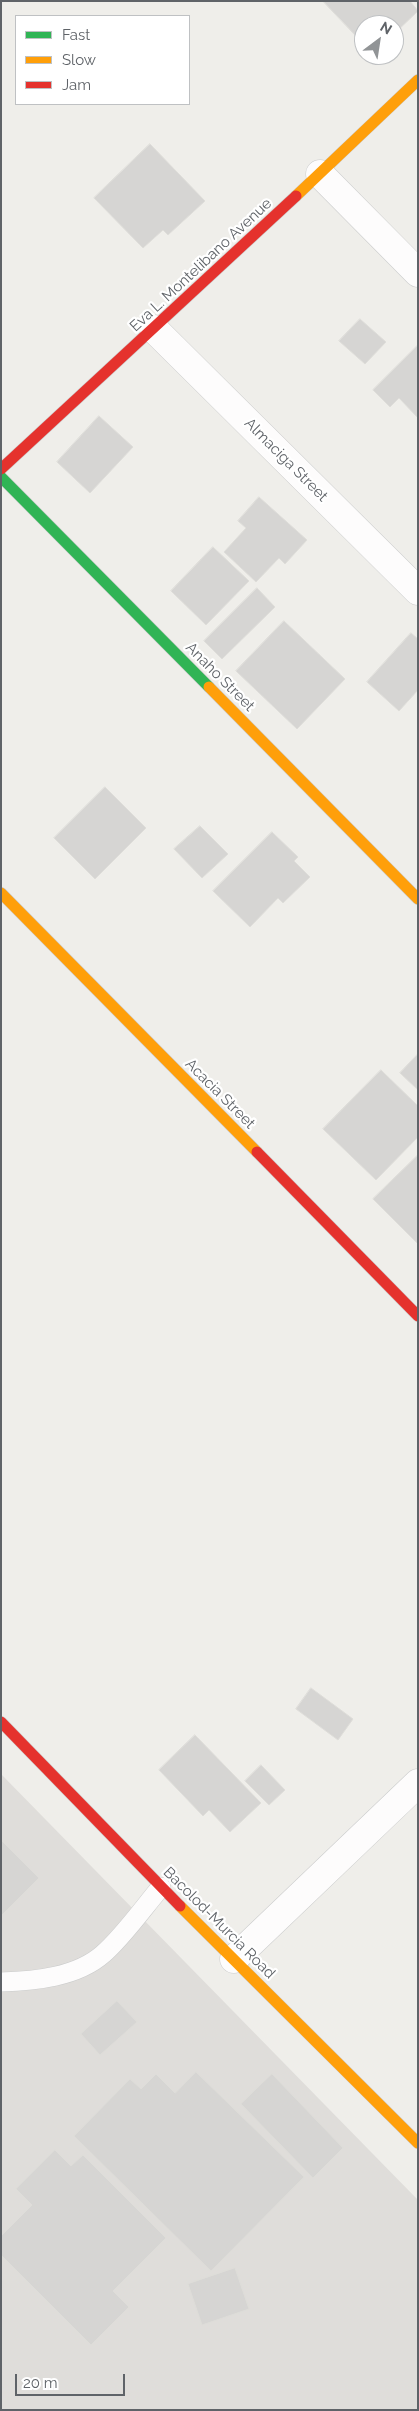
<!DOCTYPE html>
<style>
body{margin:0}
#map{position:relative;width:419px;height:2411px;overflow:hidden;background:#efeeea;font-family:Raleway,sans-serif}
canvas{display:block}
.frame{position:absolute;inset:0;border:2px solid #5f6368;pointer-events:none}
.legend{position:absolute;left:15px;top:15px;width:175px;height:90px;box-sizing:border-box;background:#fff;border:1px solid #bfc1c3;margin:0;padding:6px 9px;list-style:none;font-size:15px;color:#5f6368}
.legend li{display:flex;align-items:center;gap:10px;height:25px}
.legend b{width:25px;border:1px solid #bfc1c3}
.north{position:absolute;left:354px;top:15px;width:50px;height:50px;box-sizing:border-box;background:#fff;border:1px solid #bfc1c3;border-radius:50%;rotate:31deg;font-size:14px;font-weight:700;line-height:20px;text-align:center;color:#5f6368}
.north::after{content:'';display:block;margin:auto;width:18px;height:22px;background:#919496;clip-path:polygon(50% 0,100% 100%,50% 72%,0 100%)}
.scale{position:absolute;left:15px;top:2374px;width:110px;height:22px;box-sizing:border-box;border:2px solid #5f6368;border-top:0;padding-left:6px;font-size:15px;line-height:18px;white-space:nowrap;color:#5f6368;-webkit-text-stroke:4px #fff;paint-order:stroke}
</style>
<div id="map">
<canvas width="419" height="2411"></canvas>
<div class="frame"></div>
<ul class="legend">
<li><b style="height:6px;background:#30b455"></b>Fast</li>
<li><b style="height:6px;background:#ff9f0a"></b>Slow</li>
<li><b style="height:6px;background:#e5322d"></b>Jam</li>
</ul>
<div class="north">N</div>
<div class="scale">20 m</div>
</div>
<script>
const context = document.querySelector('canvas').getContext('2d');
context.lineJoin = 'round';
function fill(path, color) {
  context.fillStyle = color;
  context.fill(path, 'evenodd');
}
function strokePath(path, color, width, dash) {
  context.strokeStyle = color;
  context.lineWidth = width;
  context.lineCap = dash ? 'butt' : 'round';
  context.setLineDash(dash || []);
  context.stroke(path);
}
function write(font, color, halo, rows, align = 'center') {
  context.font = font + ' Raleway,sans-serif';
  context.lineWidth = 4.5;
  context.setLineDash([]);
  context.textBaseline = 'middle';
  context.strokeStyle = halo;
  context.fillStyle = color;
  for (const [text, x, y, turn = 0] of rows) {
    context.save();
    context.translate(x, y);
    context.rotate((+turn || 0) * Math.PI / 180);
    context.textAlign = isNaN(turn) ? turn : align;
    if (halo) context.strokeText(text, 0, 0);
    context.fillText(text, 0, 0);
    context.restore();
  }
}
const industrial = new Path2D(`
 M 1,1774 L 418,2200 L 418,2410 L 1,2410 Z`);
const building = new Path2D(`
 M 323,1 L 410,1 L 418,11 L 394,34 L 394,25 L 364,25 L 364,40 L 362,42 Z
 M 150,144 L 205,201 L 168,235 L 163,230 L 143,248 L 94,198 Z
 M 360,319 L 386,342 L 365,364 L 339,341 Z
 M 418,345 L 418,418 L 399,398 L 390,407 L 373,390 Z
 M 99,416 L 133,447 L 90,493 L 57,462 Z
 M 259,497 L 307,540 L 285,564 L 279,558 L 256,582 L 224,552 L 246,528 L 238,521 Z
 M 213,547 L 249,581 L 206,625 L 171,591 Z
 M 257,588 L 275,607 L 222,659 L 204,641 Z
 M 284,621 L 345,679 L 297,729 L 236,671 Z
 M 411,633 L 418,639 L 418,690 L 399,711 L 367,682 Z
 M 105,787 L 146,828 L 95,879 L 54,838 Z
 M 200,826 L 228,854 L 202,878 L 174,849 Z
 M 272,832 L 298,857 L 294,861 L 310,877 L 283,903 L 278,898 L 250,927 L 213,891 Z
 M 418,1054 L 418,1090 L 400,1073 Z
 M 381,1070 L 418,1106 L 418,1137 L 376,1180 L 323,1129 Z
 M 418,1155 L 418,1244 L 373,1199 Z
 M 311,1688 L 353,1719 L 338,1740 L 296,1709 Z
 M 195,1735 L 261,1803 L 230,1832 L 209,1810 L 203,1816 L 159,1770 Z
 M 261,1765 L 285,1790 L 269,1805 L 245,1781 Z
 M 1,1840 L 39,1878 L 1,1916 Z
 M 117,2001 L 137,2022 L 100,2055 L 81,2034 Z
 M 196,2072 L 304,2177 L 211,2271 L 74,2136 L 130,2079 L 141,2089 L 156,2074 L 175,2093 Z
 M 272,2074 L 343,2148 L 313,2178 L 241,2104 Z
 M 55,2150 L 71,2166 L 83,2155 L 166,2238 L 113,2291 L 129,2307 L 91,2345 L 1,2255 L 1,2236 L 32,2205 L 16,2189 Z
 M 235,2268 L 249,2309 L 202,2325 L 188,2284 Z`);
const lane = new Path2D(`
 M 1,1982 C 35,1981 77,1977 103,1954 C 122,1938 144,1907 161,1887`);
const street = new Path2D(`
 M 320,174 L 418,273
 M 154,329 L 418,591
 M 234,1959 L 418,1783`);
const fast = new Path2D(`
 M 1,477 L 209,687`);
const slow = new Path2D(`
 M 296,196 L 418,80
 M 209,687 L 418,899
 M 1,893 L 257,1152
 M 180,1906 L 418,2143`);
const jam = new Path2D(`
 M 1,469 L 296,196
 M 257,1152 L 418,1316
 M 1,1722 L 180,1906`);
const streetNames = [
 ["Eva L. Montelibano Avenue",201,265,-43],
 ["Almaciga Street",286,460,45],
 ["Anaho Street",220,677,45],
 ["Acacia Street",220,1094,45],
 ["Bacolod-Murcia Road",219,1923,45]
];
fill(industrial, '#dfddda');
fill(building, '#d6d5d3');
strokePath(building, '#deddd9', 1);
strokePath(lane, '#cbcccc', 20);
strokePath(street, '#cbcccc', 29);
strokePath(fast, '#cacacb', 12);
strokePath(slow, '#cacacb', 12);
strokePath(jam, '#cacacb', 12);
strokePath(lane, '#fdfcfc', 19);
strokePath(street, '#fdfcfc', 28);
strokePath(fast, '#30b455', 11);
strokePath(slow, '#ff9f0a', 11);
strokePath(jam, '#e5322d', 11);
write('15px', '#5f6368', '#fff', streetNames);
</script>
